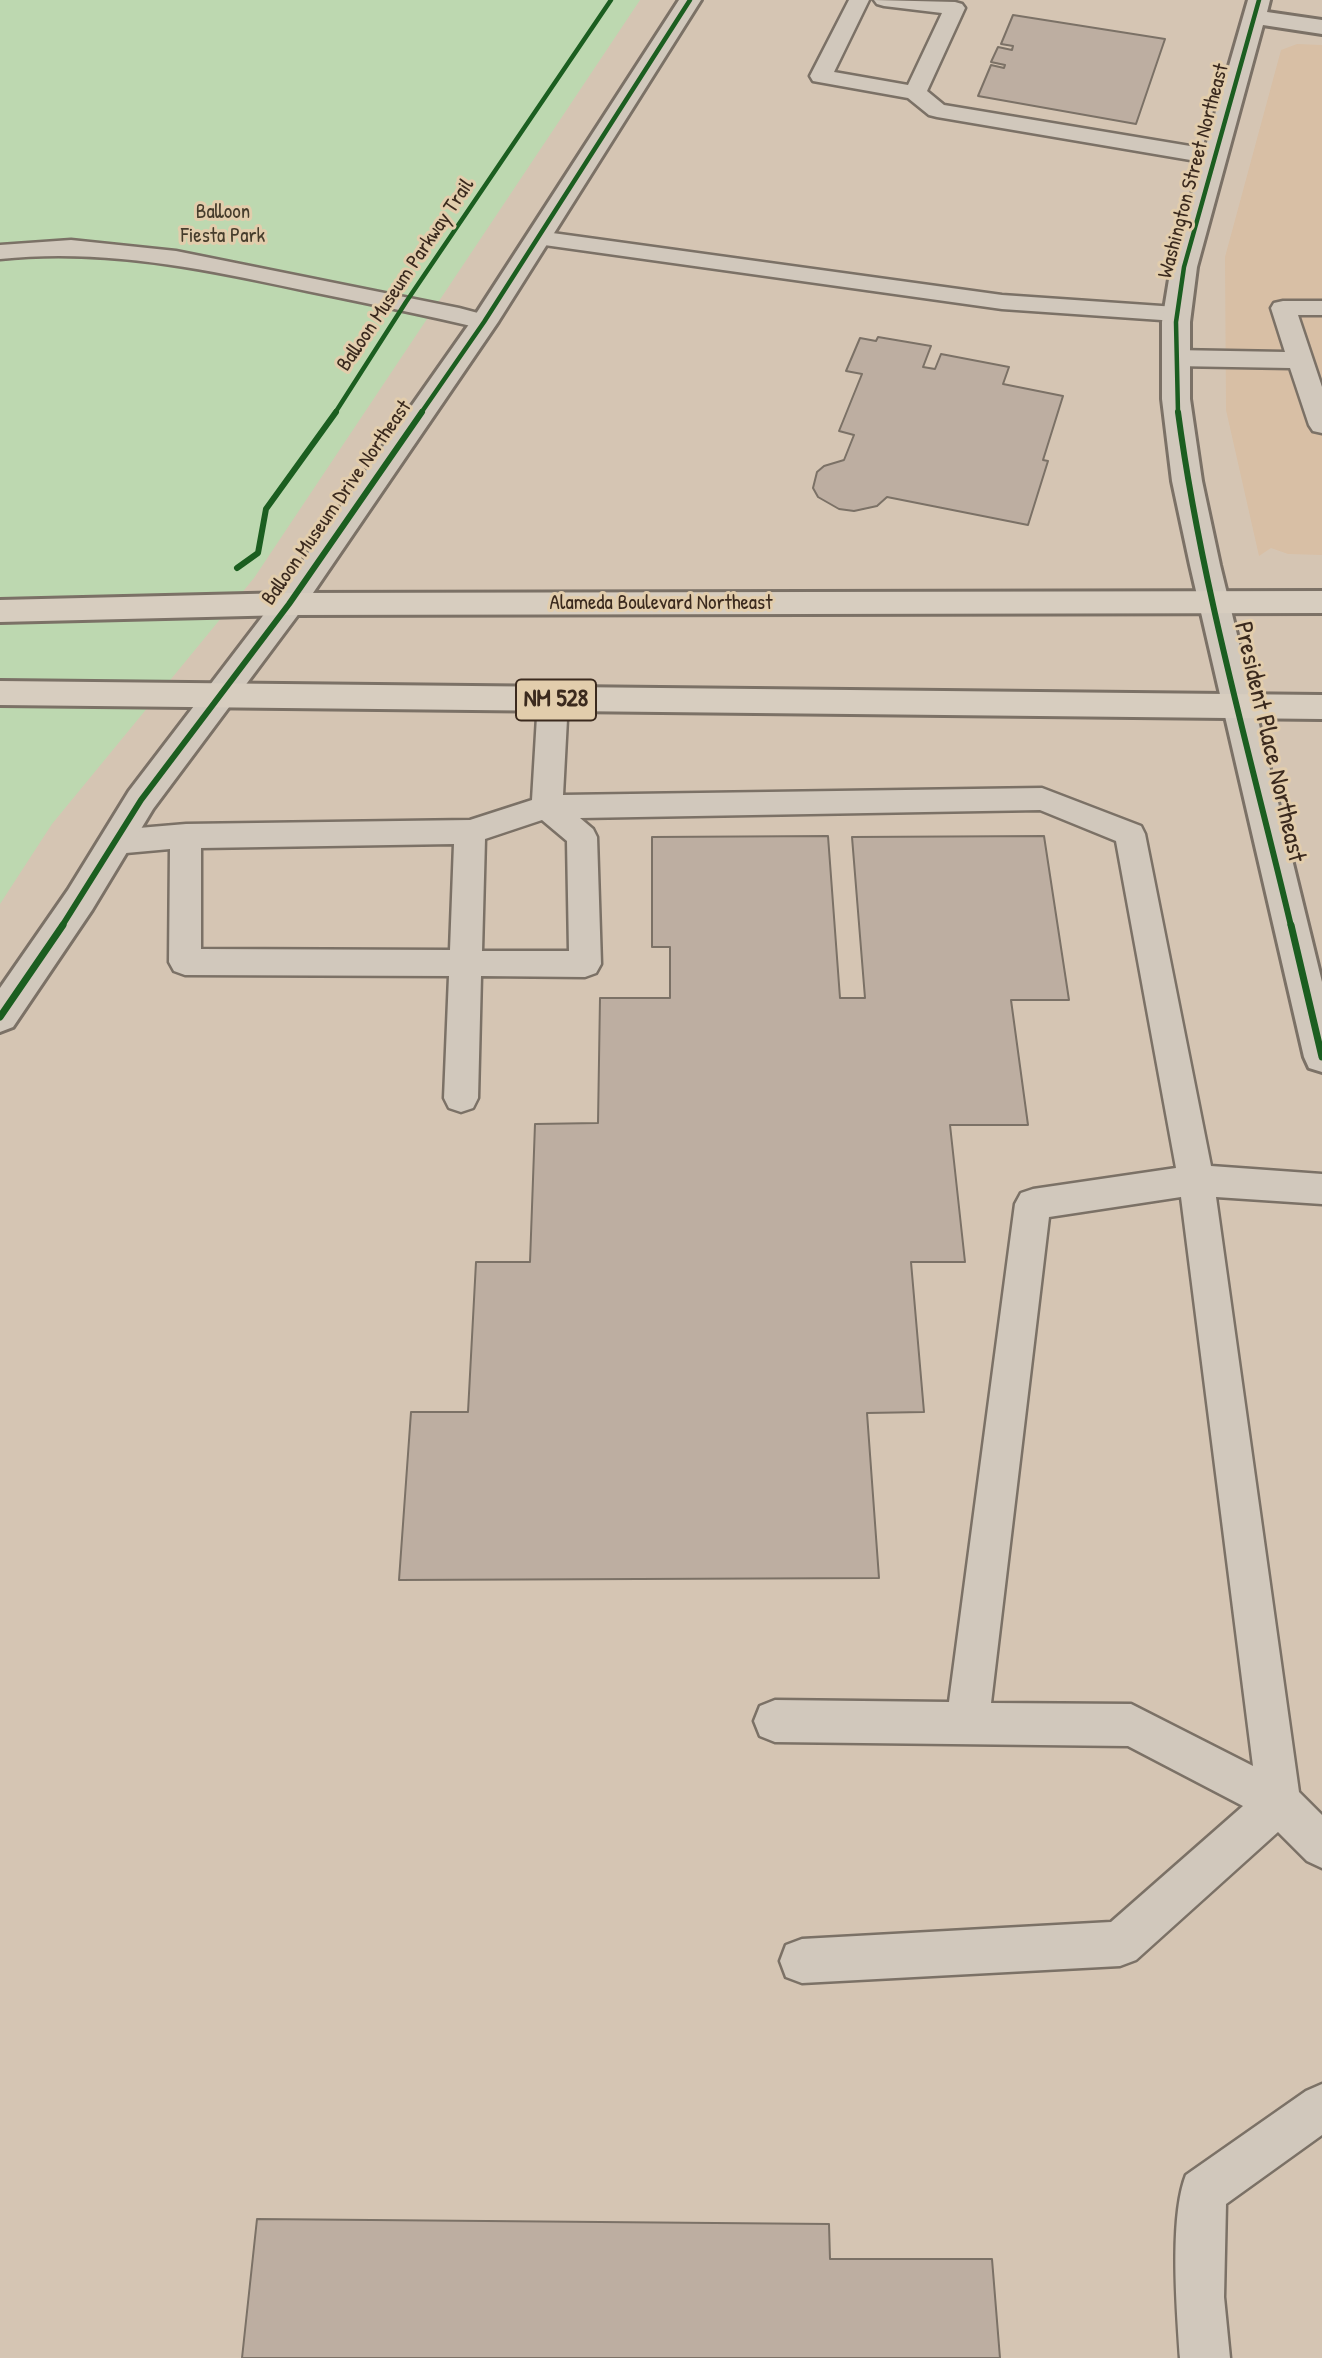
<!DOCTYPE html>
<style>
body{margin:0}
canvas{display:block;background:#d5c5b3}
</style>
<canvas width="1322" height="2358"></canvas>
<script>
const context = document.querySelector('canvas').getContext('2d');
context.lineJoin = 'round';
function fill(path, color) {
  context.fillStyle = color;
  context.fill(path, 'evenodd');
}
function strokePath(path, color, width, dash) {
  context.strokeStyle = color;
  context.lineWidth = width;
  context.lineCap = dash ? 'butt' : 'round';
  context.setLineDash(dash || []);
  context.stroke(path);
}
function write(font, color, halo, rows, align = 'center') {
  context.font = font + ' "Patrick Hand",sans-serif';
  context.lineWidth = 6;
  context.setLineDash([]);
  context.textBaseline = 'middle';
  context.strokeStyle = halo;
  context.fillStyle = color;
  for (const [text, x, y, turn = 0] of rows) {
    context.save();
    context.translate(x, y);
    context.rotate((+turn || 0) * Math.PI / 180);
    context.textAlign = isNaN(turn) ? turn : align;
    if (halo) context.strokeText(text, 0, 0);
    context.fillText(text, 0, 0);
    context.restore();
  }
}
const built = new Path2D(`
 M 1297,44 L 1322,45 L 1322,555 L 1288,554 L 1271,548 L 1259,556 L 1226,410 L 1225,257 L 1281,50 Z`);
const green = new Path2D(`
 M 0,0 L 640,0 L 254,578 L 52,824 L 0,904 Z`);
const building = new Path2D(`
 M 1013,15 L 1165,39 L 1136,124 L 978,96 L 991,65 L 1004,68 L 1005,65 L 991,62 L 998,47 L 1012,50 L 1013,46 L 1001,44 Z
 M 878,337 L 931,346 L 923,367 L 935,369 L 941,354 L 1009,367 L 1003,384 L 1063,396 L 1043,460 L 1048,461 L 1028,525 L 887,497 L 877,506 L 854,511 L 839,509 L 818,497 L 813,488 L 817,472 L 824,466 L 844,460 L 854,435 L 839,431 L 862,374 L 846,371 L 860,338 L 876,341 Z
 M 828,836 L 840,998 L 865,998 L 852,837 L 1044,836 L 1069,1000 L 1011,1000 L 1028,1125 L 950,1125 L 965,1262 L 911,1262 L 924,1412 L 867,1413 L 879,1578 L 399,1580 L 411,1412 L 468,1412 L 476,1262 L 530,1262 L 535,1124 L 598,1123 L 600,998 L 670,998 L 670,947 L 652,947 L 652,837 Z
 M 257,2219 L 829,2224 L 830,2259 L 992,2259 L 1000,2358 L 242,2358 Z`);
const lane = new Path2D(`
 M 849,0 L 869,0 L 834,72 L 908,85 L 942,13 L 884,6 L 877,4 L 874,0 L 955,2 L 962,4 L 965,8 L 927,91 L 944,105 L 1214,150 L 1222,152 L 1225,157 L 1222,162 L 1214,164 L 937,117 L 929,115 L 908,98 L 813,81 L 810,76 Z
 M 538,231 L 1002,295 L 1176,307 L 1185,309 L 1188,314 L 1185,319 L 1176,321 L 1002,309 L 530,243 L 526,238 L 530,233 Z
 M 71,240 L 176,251 L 459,308 L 493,317 L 496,322 L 493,327 L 484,329 C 425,315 366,303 307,291 C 204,269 105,248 0,259 L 0,245 Z
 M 1283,301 L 1322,301 L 1322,315 L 1298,315 L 1322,387 L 1322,433 L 1313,431 L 1309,425 L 1290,368 L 1174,366 L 1165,363 L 1162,358 L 1165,353 L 1174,350 L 1285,352 L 1271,308 L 1274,303 Z
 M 553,689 L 563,693 L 568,700 L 563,795 L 1042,788 L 1141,826 L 1145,834 L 1211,1166 L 1322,1174 L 1322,1204 L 1216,1197 L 1299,1792 L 1322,1815 L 1322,1868 L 1307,1861 L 1278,1832 L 1136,1960 L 1120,1966 L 802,1983 L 786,1977 L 780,1961 L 786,1945 L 802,1939 L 1111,1922 L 1243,1806 L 1128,1746 L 775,1742 L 760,1736 L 754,1721 L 760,1706 L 775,1700 L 949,1702 L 1015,1204 L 1021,1193 L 1033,1189 L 1176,1168 L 1116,841 L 1040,810 L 580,818 L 593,829 L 597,837 L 601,964 L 596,973 L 585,977 L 481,976 L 478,1098 L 473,1108 L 461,1112 L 449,1108 L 444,1098 L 449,976 L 185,975 L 174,971 L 169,962 L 170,849 L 115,854 L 104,850 L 100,842 L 104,834 L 115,830 L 186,824 L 470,820 L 532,800 L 538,700 L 543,693 ZM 542,820 L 567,841 L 569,951 L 482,951 L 485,839 ZM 454,844 L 450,950 L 201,949 L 201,848 ZM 1181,1197 L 1253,1766 L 1131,1704 L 991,1703 L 1049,1217 Z
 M 1322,2084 L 1322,2135 L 1226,2204 L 1224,2297 L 1230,2358 L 1180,2358 C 1177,2311 1169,2218 1186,2175 L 1306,2091 Z`);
const street = new Path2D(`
 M 679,0 L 701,0 L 498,322 L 300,612 L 153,809 L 92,910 L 13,1027 L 0,1032 L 0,988 L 68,890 L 129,791 L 278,596 L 472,320 Z
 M 1248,0 L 1270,0 L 1267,12 L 1322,20 L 1322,34 L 1263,25 L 1197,267 L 1190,322 L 1190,399 L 1202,481 L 1220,565 L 1322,982 L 1322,1072 L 1309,1068 L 1304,1057 L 1190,565 L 1172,481 L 1162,399 L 1162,322 L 1171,267 Z`);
const primary = new Path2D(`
 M 1322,591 L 1322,613 L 289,615 L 0,622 L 0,600 L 289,593 Z
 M 0,681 L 1322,695 L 1322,719 L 0,705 Z`);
const cyclewayFar2 = new Path2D(`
 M 335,413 L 406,302 L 611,0
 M 421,413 L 484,322 L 690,0
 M 1178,413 L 1176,322 L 1184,267 L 1259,0`);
const cyclewayFar1 = new Path2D(`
 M 1178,412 C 1201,585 1251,757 1291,926
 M 237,568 L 258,553 L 266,509 L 336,412
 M 62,926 L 141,800 L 289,604 L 422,412`);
const cycleway = new Path2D(`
 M 1291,925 L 1322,1057
 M 0,1017 L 63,925`);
const farStreetnames = [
 ["Washington Street Northeast",1194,171,-75],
 ["Balloon Museum Parkway Trail",406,275,-56],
 ["Balloon Museum Drive Northeast",337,503,-55],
 ["Alameda Boulevard Northeast",661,603]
];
const farParknames = [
 ["Balloon",223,212],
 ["Fiesta Park",223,236]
];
const shields = [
 [556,700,80]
];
const shieldNames = [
 ["NM 528",556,700]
];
const streetNames = [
 ["President Place Northeast",1269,742,77]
];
fill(built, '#d8bfa5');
fill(green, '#bdd8b0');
fill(building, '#bdaea1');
strokePath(building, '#7b7166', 2);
strokePath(lane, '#7b7166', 5);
strokePath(street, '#7b7166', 6);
strokePath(primary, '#7b7166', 6);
fill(lane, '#d1c8bc');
fill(street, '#d1c8bc');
fill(primary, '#d7cdbf');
strokePath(cyclewayFar2, '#1b5e20', 4.5);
strokePath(cyclewayFar1, '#1b5e20', 6);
strokePath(cycleway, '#1b5e20', 7);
write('21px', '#3b2a1e', '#e2cdac', farStreetnames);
write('21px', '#463d2c', '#e2cdac', farParknames);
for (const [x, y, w] of shields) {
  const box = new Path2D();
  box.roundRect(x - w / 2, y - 20.5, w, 41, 5);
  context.fillStyle = '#e2cdac';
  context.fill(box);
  strokePath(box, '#3b2a1e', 2);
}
write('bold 24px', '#3b2a1e', null, shieldNames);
write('26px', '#3b2a1e', '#e2cdac', streetNames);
</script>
